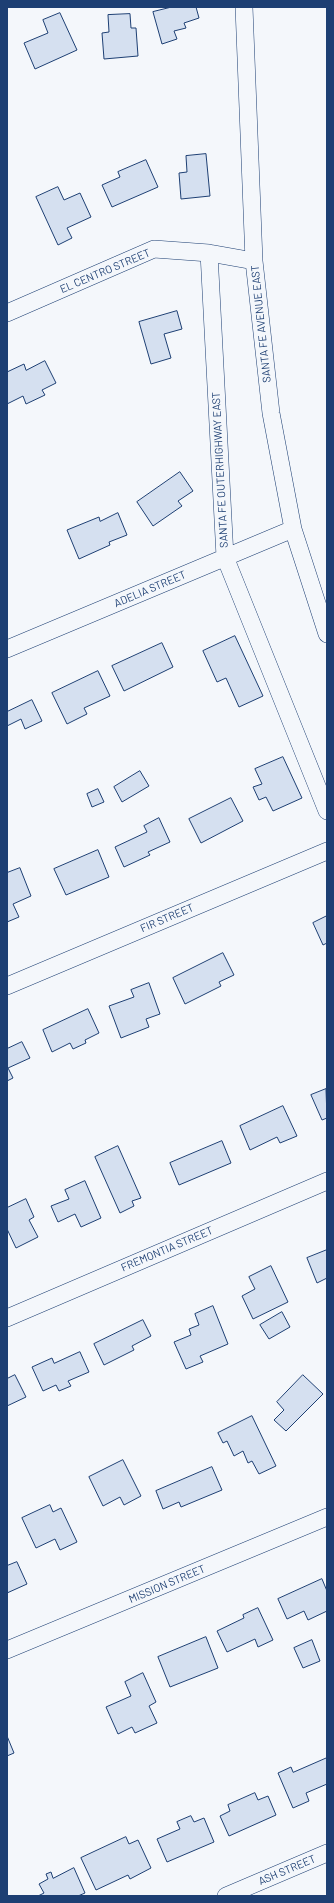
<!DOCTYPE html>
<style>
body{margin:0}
#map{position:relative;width:334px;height:1903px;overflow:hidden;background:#f4f7fb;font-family:Barlow,sans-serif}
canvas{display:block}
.frame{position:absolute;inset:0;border:8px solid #1d3f73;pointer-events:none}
</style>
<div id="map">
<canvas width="334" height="1903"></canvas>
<div class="frame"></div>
</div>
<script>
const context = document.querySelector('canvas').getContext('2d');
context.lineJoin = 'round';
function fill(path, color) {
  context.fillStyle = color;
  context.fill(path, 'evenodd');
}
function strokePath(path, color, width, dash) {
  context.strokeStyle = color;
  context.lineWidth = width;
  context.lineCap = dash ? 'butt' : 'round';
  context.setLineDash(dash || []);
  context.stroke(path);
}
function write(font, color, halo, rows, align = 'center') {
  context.font = font + ' Barlow,sans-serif';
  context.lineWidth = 3;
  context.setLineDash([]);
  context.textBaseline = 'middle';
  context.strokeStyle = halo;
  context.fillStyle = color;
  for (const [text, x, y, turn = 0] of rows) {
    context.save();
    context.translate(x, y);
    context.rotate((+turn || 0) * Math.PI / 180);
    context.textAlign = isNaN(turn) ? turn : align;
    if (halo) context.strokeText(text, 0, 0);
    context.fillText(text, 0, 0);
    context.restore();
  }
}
const building = new Path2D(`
 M 172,7 L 196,7 L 199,18 L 184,23 L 186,28 L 174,31 L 177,39 L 162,44 L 153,12 Z
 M 60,13 L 77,50 L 35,69 L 24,43 L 48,33 L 43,20 Z
 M 130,14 L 131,28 L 136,28 L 138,56 L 104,59 L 102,33 L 109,32 L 108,15 Z
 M 206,154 L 210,196 L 181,199 L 179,173 L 187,172 L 186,156 Z
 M 146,160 L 158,187 L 112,207 L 102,185 L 120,177 L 118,172 Z
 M 58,187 L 64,200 L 80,193 L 91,217 L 67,228 L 72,238 L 58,245 L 36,197 Z
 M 177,311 L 182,329 L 164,334 L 171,358 L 151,364 L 139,322 Z
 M 45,361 L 56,383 L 42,390 L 45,395 L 26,404 L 23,396 L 7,404 L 7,372 L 24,364 L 26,370 Z
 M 180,472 L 193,491 L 178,501 L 182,506 L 153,526 L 137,502 Z
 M 118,513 L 127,535 L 109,542 L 110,545 L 79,559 L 67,530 L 99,517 L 100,521 Z
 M 235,636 L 263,696 L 239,707 L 226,678 L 217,682 L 203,651 Z
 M 162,643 L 173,667 L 124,691 L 112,666 Z
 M 98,671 L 110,696 L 84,708 L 87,714 L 67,724 L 52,693 Z
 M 32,700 L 42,721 L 25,729 L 21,719 L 7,726 L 7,712 Z
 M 283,757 L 302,798 L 273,811 L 266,797 L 259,800 L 253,787 L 262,784 L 255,769 Z
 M 140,771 L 149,786 L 122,802 L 114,787 Z
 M 98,789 L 104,802 L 92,807 L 87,794 Z
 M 231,798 L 243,821 L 201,843 L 189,819 Z
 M 159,818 L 170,842 L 148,852 L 150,855 L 124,867 L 115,847 L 147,832 L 144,826 Z
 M 98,850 L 109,877 L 66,895 L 54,869 Z
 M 20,868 L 31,896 L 13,904 L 19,917 L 7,922 L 7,873 Z
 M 327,916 L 327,943 L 323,945 L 313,923 Z
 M 223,953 L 234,975 L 219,982 L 221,986 L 185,1004 L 173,978 Z
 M 149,983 L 160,1014 L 146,1019 L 149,1027 L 121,1038 L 109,1006 L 134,997 L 131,990 Z
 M 88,1009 L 99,1033 L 85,1040 L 86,1043 L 73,1049 L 70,1043 L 52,1052 L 43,1030 Z
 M 22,1042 L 30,1058 L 8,1068 L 13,1078 L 7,1081 L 7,1049 Z
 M 326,1089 L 327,1118 L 322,1120 L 311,1095 Z
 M 283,1106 L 297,1136 L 280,1143 L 277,1137 L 250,1150 L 240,1126 Z
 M 222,1141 L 231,1163 L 179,1185 L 170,1163 Z
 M 118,1146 L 141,1198 L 132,1201 L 134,1206 L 120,1213 L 95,1157 Z
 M 85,1181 L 101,1218 L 81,1227 L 75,1214 L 58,1222 L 51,1206 L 69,1199 L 65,1190 Z
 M 26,1199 L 34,1217 L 29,1220 L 38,1237 L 16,1248 L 7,1229 L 7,1208 Z
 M 327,1250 L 327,1278 L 317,1283 L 307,1258 Z
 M 271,1266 L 288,1302 L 253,1319 L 242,1296 L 255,1289 L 249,1277 Z
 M 213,1306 L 228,1344 L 200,1356 L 203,1362 L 186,1369 L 174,1342 L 191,1335 L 189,1329 L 199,1325 L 195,1314 Z
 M 282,1312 L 290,1327 L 269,1339 L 260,1325 Z
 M 143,1320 L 151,1336 L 132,1346 L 134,1350 L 104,1365 L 94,1344 Z
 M 80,1352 L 89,1372 L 68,1381 L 71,1386 L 59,1391 L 56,1385 L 43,1391 L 32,1367 L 52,1358 L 54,1363 Z
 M 15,1375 L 26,1397 L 7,1406 L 7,1379 Z
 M 303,1375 L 323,1394 L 286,1431 L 274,1420 L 284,1410 L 277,1402 Z
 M 252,1416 L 276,1466 L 259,1474 L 252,1461 L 248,1463 L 243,1451 L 234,1456 L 227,1441 L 223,1443 L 218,1433 Z
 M 123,1460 L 141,1496 L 124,1505 L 120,1497 L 103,1506 L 89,1477 Z
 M 212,1467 L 222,1490 L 181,1507 L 179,1502 L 163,1509 L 156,1491 Z
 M 50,1505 L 53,1512 L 61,1508 L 77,1542 L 60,1550 L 55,1539 L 36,1548 L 22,1518 Z
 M 17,1562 L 27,1584 L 7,1593 L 7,1566 Z
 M 322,1579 L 327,1591 L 327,1611 L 308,1620 L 304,1611 L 287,1619 L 278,1599 Z
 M 258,1608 L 273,1640 L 258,1647 L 255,1639 L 227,1652 L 217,1631 L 244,1618 L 243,1615 Z
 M 206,1637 L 218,1668 L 170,1687 L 158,1657 Z
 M 312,1640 L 320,1661 L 303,1668 L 294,1648 Z
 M 143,1673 L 156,1702 L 149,1706 L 157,1723 L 135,1733 L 132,1727 L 118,1734 L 106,1707 L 131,1696 L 125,1682 Z
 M 7,1736 L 14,1753 L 7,1756 Z
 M 327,1758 L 327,1784 L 306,1793 L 309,1801 L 293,1808 L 278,1773 L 291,1767 L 293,1772 Z
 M 255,1793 L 258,1800 L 268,1796 L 276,1815 L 229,1836 L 220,1816 L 230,1811 L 228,1805 Z
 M 191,1816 L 194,1822 L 204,1818 L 214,1842 L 167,1862 L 157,1839 L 180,1829 L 177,1822 Z
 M 126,1837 L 129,1844 L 138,1840 L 151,1868 L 130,1879 L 128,1875 L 96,1890 L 81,1858 Z
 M 74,1868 L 85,1893 L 78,1896 L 38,1896 L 44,1893 L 39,1884 L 48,1879 L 46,1874 L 51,1872 L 53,1878 Z`);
const minor = new Path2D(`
 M 244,7 L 254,261 L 271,413 L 293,529 L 327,634
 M 209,253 L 225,557 L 327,811
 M 7,313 L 154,249 L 209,253 L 254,261
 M 7,649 L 293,529
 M 7,986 L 327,851
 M 7,1318 L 327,1181
 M 7,1650 L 327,1517
 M 226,1896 L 327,1853`);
const streetNames = [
 ["EL CENTRO STREET",105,271,-23],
 ["SANTA FE AVENUE EAST",261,324,-96],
 ["SANTA FE OUTERHIGHWAY EAST",220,470,-93],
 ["ADELIA STREET",150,589,-23],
 ["FIR STREET",167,918,-23],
 ["FREMONTIA STREET",167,1249,-23],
 ["MISSION STREET",167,1584,-23],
 ["ASH STREET",287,1870,-23]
];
fill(building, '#d5e0f0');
strokePath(building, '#1d3f73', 1);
strokePath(minor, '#1d3f73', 18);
strokePath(minor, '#f4f7fb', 17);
write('11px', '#1d3f73', '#f4f7fb', streetNames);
</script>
